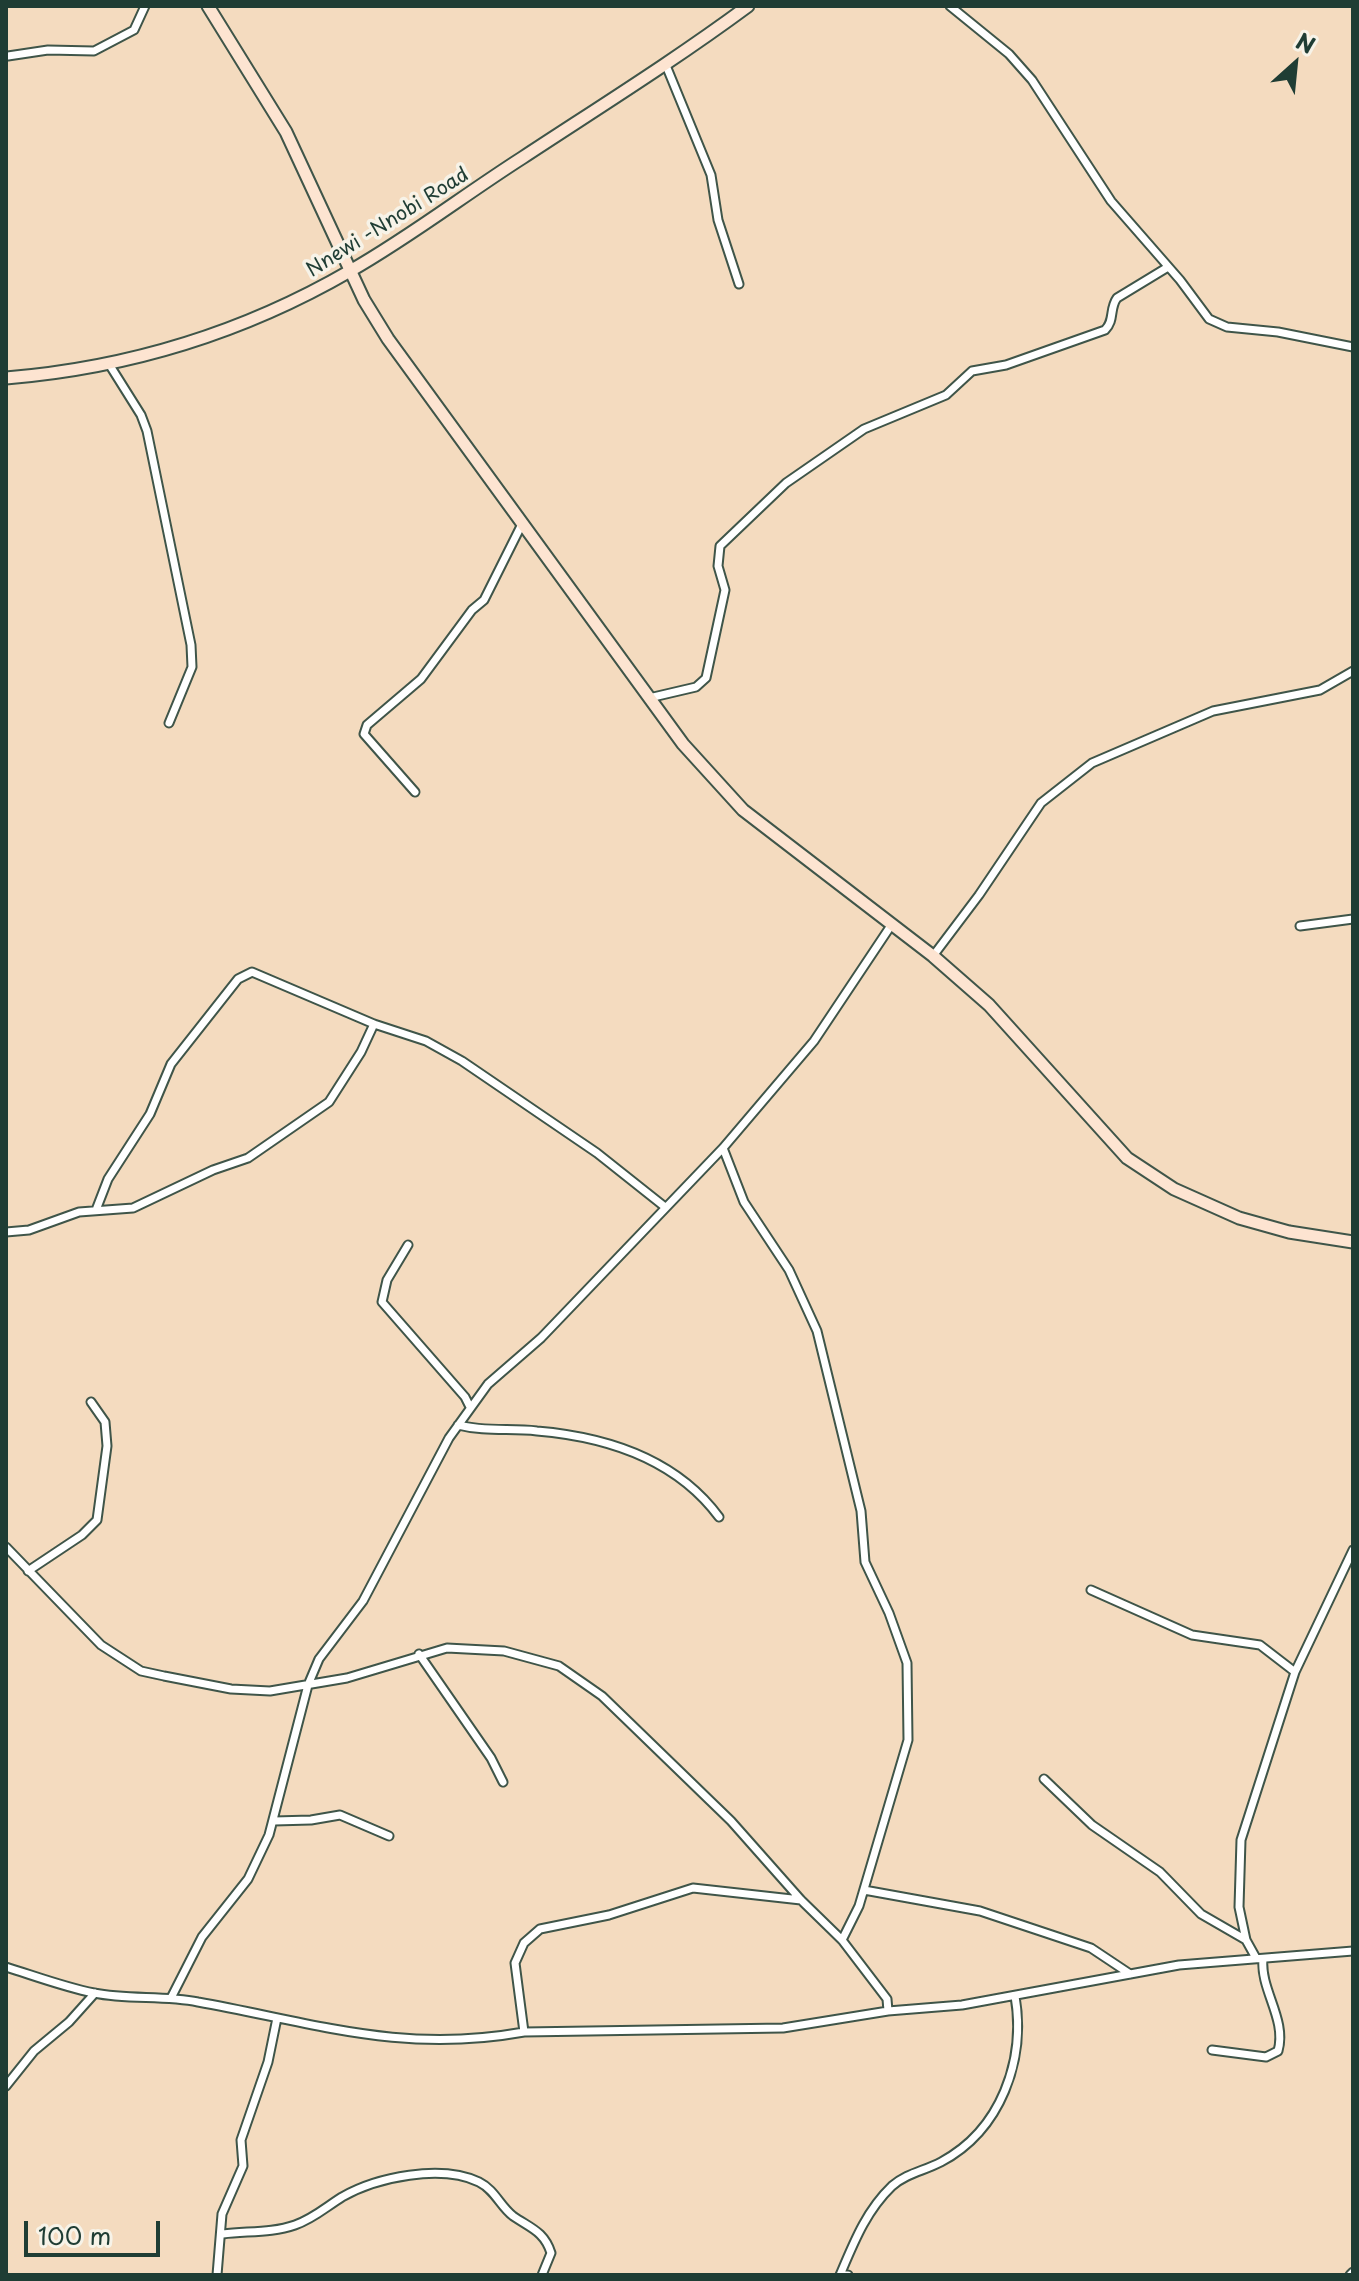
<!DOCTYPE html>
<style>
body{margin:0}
#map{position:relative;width:1359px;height:2281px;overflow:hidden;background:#f4dbbf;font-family:"Playpen Sans",sans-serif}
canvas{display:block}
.frame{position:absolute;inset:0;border:8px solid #1f3d34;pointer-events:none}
.north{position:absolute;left:1255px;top:24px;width:80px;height:80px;-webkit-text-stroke:6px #f7f3e8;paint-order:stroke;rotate:27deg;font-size:22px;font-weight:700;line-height:32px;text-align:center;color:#1f3d34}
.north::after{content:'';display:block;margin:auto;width:28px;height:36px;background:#1f3d34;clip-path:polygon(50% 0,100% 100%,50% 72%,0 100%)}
.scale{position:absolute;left:24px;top:2221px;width:136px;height:36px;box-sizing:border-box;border:4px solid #1f3d34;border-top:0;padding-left:10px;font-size:24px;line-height:28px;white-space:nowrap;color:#1f3d34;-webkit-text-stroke:6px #f7f3e8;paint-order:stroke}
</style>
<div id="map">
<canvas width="1359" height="2281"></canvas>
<div class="frame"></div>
<div class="north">N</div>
<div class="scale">100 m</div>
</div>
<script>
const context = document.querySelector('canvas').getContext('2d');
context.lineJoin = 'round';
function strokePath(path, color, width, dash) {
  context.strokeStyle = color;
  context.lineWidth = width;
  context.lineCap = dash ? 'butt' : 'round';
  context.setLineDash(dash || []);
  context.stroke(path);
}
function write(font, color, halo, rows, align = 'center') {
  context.font = font + ' "Playpen Sans",sans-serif';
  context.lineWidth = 7;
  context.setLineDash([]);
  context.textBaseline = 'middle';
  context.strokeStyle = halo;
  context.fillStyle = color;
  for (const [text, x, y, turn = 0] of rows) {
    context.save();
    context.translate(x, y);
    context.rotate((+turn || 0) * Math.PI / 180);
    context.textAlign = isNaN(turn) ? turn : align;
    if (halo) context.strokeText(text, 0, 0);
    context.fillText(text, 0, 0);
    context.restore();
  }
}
const street = new Path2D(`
 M 950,6 L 1009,54 L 1032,80 L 1111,201 L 1180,280 L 1209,319 L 1227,327 L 1278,332 L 1353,347
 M 8,56 L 48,50 L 94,51 L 134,30 L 145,6
 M 665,63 L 711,175 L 718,220 L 739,284
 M 109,364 L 141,415 L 147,431 L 191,645 L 192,667 L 169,723
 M 649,698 L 696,687 L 706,678 L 725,590 L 718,566 L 720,546 L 786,483 L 864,429 L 946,395 L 972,371 L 1006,365 L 1105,330 C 1115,320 1109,309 1117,298 L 1168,267
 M 415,792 L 364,734 L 367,725 L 421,679 L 472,610 L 484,600 L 521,526
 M 1300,926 L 1353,919
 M 933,956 L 979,895 L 1041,803 L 1092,763 L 1213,711 L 1320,690 L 1353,671
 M 723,1148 L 744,1202 L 789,1270 L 817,1331 L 861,1511 L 865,1562 L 889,1613 L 907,1663 L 908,1740 L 859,1906 L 842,1940
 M 96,1210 L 108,1179 L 150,1114 L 171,1064 L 238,979 L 252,972 L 374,1024 L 426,1041 L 462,1061 L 597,1153 L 665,1207
 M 6,1232 L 29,1230 L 79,1212 L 133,1208 L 213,1170 L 248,1158 L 329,1102 L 361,1052 L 374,1024
 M 408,1245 L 387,1280 L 382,1302 L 465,1397 L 470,1407
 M 458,1425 C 485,1432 510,1428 537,1431 C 608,1437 676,1459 719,1517
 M 6,1547 L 101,1645 L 141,1671 L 164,1676 L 231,1689 L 270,1691 L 347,1678 L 447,1648 L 504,1651 L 559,1666 L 602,1696 L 731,1821 L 801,1900 L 842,1940 L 887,1999 L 888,2011
 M 28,1571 L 82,1535 L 97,1520 L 107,1446 L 105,1422 L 91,1402
 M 1091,1590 L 1192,1635 L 1260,1645 L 1295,1672
 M 419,1654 L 491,1758 L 503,1782
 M 1044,1779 L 1092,1825 L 1160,1872 L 1201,1914 L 1246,1940
 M 274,1821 L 311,1820 L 340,1815 L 389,1836
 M 864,1890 L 980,1911 L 1091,1948 L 1130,1974
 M 1256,1958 L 1246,1940 L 1239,1907 L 1241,1840 L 1295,1672 L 1353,1550
 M 6,1967 C 35,1976 64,1987 94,1993 C 128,2000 164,1995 198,2002 C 315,2023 402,2054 524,2032 L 783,2028 L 888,2011 L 962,2005 L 1179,1965 L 1353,1951
 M 171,1998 L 202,1937 L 248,1879 L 269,1835 L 308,1685 L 319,1659 L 363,1601 L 449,1438 L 488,1384 L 541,1338 L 723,1148 L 814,1041 L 892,924
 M 524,2032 L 515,1963 L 524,1943 L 540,1929 L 609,1915 L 693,1888 L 801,1900
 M 1212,2050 L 1266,2057 L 1278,2051 C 1287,2019 1260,1990 1263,1959
 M 6,2086 L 34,2051 L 69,2022 L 95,1993
 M 223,2234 C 247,2231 272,2233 295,2225 C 313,2219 326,2207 342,2197 C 377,2177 441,2164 479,2182 C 495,2190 500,2206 513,2216 C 530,2228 544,2231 551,2253 L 542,2275
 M 217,2275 L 222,2214 L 243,2166 L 241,2140 L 268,2062 L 277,2018
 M 840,2275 C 854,2242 866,2211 892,2186 C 907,2173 924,2171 941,2162 C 1001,2130 1026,2060 1015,1996
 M 846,2275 L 848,2275
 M 1350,2275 L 1353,2272`);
const secondary = new Path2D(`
 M 208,6 L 286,132 L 364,300 L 388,339 L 683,744 L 743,810 L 933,956 L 989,1005 L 1127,1158 L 1174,1189 L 1239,1218 L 1289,1232 L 1353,1242
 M 6,378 C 128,368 243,333 350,271 C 410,237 464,195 522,158 C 598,108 675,60 748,6`);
const streetNames = [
 ["Nnewi -Nnobi Road",388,223,-32]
];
strokePath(street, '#3f5549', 11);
strokePath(secondary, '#3f5549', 15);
strokePath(street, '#fff', 7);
strokePath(secondary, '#fde4d1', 11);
write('20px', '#1f3d34', '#f7f3e8', streetNames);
</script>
